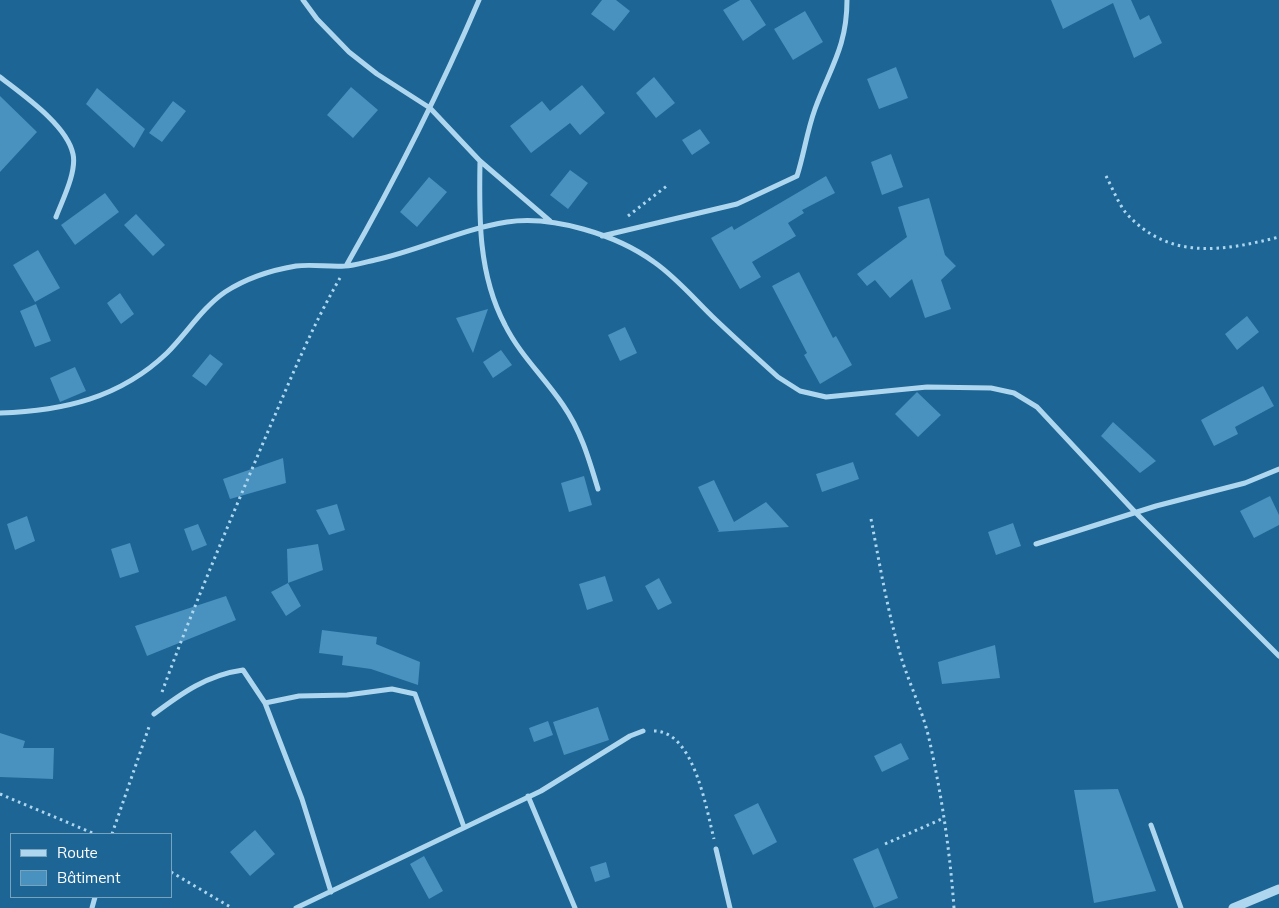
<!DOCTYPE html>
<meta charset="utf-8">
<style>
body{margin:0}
#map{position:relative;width:1279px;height:908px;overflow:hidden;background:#1c6595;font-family:Mulish,sans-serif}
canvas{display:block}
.legend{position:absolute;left:10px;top:833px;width:162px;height:65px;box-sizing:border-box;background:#1c6595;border:1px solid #77a3bf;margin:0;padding:6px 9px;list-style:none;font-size:15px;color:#fff}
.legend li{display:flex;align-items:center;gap:10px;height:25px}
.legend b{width:25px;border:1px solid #77a3bf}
</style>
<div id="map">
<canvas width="1279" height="908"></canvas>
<ul class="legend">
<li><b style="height:6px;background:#aed7ef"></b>Route</li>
<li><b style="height:14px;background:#4991be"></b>Bâtiment</li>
</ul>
</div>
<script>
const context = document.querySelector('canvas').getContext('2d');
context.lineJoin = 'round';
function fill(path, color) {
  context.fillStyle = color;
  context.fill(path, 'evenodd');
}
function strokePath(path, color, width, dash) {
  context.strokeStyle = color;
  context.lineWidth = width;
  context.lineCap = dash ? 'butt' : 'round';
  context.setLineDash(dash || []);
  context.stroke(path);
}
const building = new Path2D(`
 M 602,0 L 616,0 L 630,11 L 614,31 L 591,14 Z
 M 740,0 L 750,0 L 766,25 L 743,41 L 723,10 Z
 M 1051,0 L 1131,0 L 1140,20 L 1149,15 L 1162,43 L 1134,58 L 1113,3 L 1063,29 Z
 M 805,11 L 823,42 L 793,60 L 774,29 Z
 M 896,67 L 908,98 L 879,109 L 867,79 Z
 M 654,77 L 675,103 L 656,118 L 636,93 Z
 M 582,85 L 605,113 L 580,135 L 570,123 L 531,153 L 510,126 L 542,101 L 550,111 Z
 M 351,87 L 378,110 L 353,138 L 327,115 Z
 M 97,88 L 145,129 L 134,148 L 86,104 Z
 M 0,96 L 37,132 L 0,172 Z
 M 173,101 L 186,111 L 162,142 L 149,133 Z
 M 700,129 L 710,143 L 692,155 L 682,140 Z
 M 891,154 L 903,187 L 882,195 L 871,162 Z
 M 570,170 L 588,183 L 568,209 L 550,195 Z
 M 826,176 L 835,193 L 802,210 L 804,213 L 788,223 L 796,236 L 752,262 L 761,277 L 740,289 L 711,238 L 732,226 L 734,230 Z
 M 429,177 L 447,192 L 417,227 L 400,212 Z
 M 105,193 L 119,212 L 75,245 L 61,225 Z
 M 929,198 L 945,255 L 956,266 L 941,280 L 951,309 L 925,318 L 912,279 L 890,298 L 875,280 L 867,286 L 857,274 L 907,237 L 898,207 Z
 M 136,214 L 165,245 L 153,256 L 124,225 Z
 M 38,250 L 60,288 L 35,302 L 13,265 Z
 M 799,272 L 833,338 L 836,336 L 852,365 L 820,384 L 804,355 L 807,353 L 772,286 Z
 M 120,293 L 134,314 L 121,324 L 107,303 Z
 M 36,304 L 51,341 L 35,347 L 20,311 Z
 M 488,309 L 479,335 L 473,353 L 456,318 Z
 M 1247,316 L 1259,332 L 1237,350 L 1225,334 Z
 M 625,327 L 637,353 L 620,361 L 608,335 Z
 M 501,350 L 512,365 L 493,378 L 483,362 Z
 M 210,354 L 223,364 L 206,386 L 192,376 Z
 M 75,367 L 86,391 L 60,402 L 50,378 Z
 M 1263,386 L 1274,406 L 1235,427 L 1238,434 L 1214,446 L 1201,420 Z
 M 917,392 L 941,415 L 918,437 L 895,414 Z
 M 1113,422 L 1156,461 L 1140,473 L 1101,436 Z
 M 283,458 L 286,483 L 230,499 L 223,479 Z
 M 853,462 L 859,479 L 822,492 L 816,474 Z
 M 584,476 L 592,505 L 569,512 L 561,483 Z
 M 714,480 L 734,522 L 766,502 L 789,527 L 717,532 L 719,531 L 698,487 Z
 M 1270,496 L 1279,515 L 1279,525 L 1254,538 L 1240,511 Z
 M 337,504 L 345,530 L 329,535 L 316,510 Z
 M 27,516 L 35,541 L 15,550 L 7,524 Z
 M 1013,523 L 1021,546 L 996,555 L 988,532 Z
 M 198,524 L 207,545 L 192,551 L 184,529 Z
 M 130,543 L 139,572 L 120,578 L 111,549 Z
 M 318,544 L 323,570 L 288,583 L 287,549 Z
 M 605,576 L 613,601 L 587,610 L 579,584 Z
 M 659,578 L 672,603 L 658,610 L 645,586 Z
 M 288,583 L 301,606 L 286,616 L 271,592 Z
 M 226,596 L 236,620 L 147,656 L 135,626 Z
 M 322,630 L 377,637 L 376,644 L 420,662 L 418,685 L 371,669 L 342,665 L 343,656 L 319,653 Z
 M 995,645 L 1000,678 L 942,684 L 938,662 Z
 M 598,707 L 609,740 L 564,755 L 553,722 Z
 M 548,721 L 553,735 L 534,742 L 529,728 Z
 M 0,733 L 25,741 L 23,748 L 54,748 L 53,779 L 0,777 Z
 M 901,743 L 909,759 L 882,772 L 874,756 Z
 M 1118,789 L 1156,891 L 1094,903 L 1074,790 Z
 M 758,803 L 777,842 L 753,855 L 734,815 Z
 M 255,830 L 275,854 L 250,876 L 230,852 Z
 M 878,848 L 898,898 L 874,908 L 853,859 Z
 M 424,856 L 443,891 L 429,899 L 410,864 Z
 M 606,862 L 610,877 L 595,882 L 590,867 Z`);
const path = new Path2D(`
 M 1106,176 C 1112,187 1118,203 1126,213 C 1169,261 1223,251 1279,237
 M 628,216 L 668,185
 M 871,519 C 880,566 888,614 902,660 C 911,688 924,714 930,743 C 942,797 950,852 954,908
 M 162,692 C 194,605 230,521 266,436 C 289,383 311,328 340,278
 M 654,731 C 694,731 706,808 714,839
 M 0,794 L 95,834
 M 112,834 L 150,724
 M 885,844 L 944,818
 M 171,872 L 232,908`);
const minor = new Path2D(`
 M 303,0 L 317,19 L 349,52 L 377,74 L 430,108 L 480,161 L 550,221
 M 0,77 C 23,95 67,125 73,154 C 77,172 62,201 56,217
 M 480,161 C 479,217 478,274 505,325 C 520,355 544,377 563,405 C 581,431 589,459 598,489
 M 602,236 L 737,204 L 797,176 C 804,154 807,131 815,109 C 830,68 847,47 847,0
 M 346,266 C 395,180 440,91 479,0
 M 0,413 C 63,411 120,398 167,353 C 187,333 202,308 225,292 C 245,279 272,270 296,266 C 312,264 328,267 345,266 C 355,266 365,262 375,260 C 420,250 462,229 507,222 C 553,215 617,235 654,262 C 677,278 696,301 716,320 C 736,339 757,358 778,377 L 800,391 L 826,397 L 927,387 L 991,388 L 1014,393 L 1037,407 L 1135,512 L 1279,656
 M 1036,544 L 1156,506 L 1245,483 L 1279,469
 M 265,703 L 302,799 L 331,892
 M 154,714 C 182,693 207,675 243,670 L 265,703 L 299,696 L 347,695 L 392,689 L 415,694 L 464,827
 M 528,796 L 575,908
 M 1151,825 L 1181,908
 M 716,849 L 730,908
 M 92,908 L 95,897
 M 296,908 L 541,791 L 630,736 L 643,731`);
const tertiary = new Path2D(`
 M 1233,908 L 1279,889`);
fill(building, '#4991be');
strokePath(path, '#aed7ef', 3, [2.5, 4]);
strokePath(minor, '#aed7ef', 5);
strokePath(tertiary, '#aed7ef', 9);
</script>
